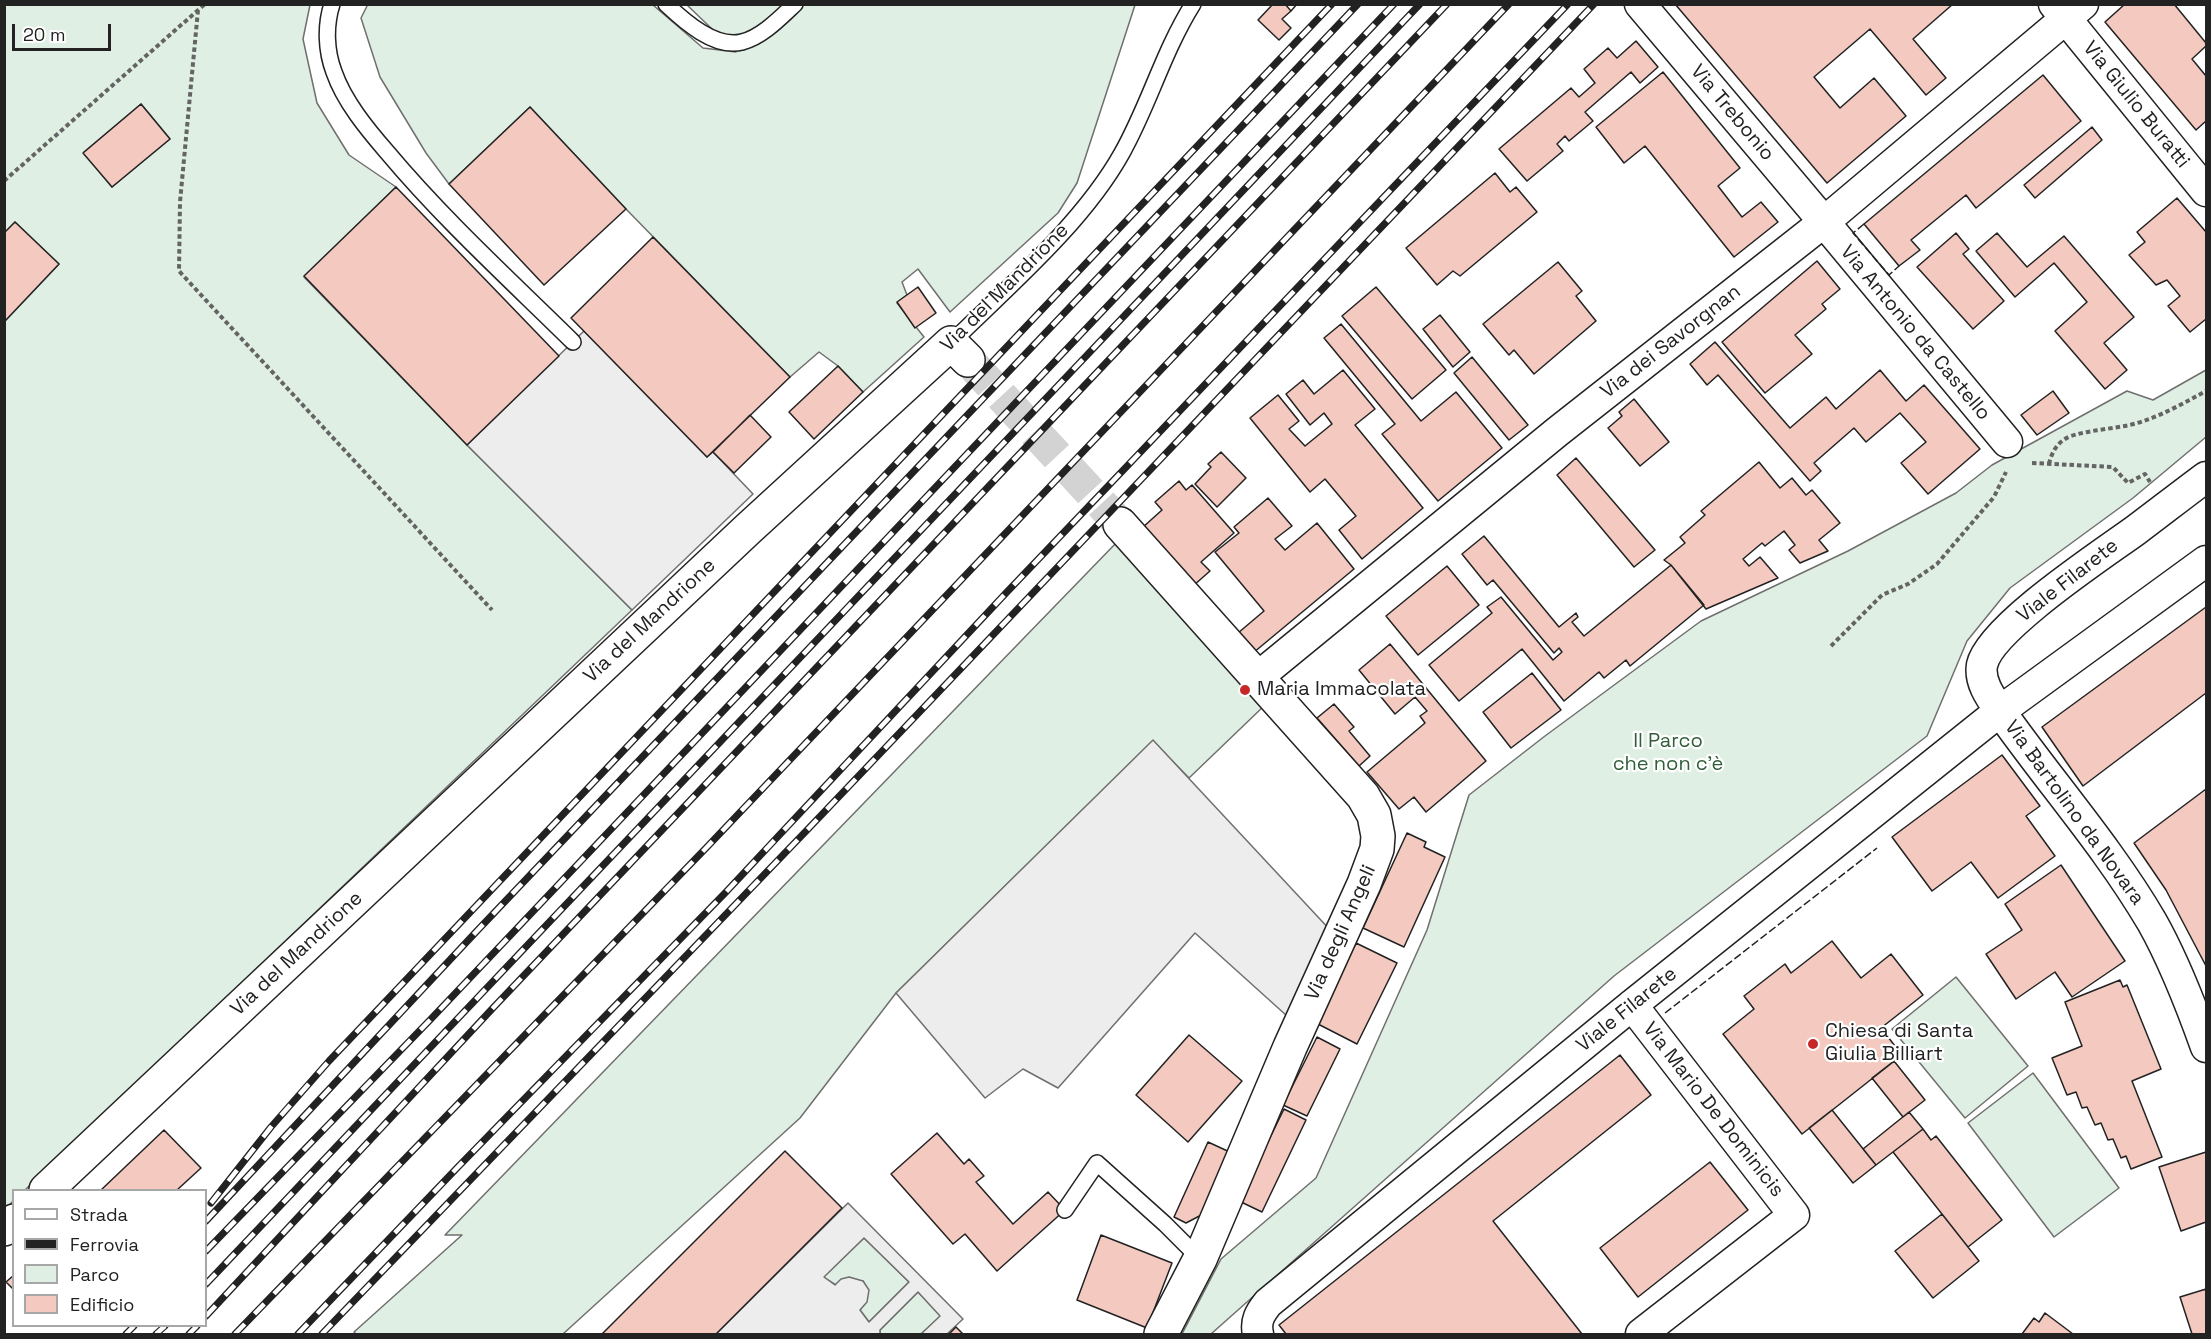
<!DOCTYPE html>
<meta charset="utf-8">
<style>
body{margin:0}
#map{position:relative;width:2211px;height:1339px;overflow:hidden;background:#fff;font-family:"Space Grotesk",sans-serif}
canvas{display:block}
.frame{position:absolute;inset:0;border:6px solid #222;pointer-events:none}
.legend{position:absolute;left:12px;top:1189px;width:195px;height:138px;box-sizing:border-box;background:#fff;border:2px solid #a7a7a7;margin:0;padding:8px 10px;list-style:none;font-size:18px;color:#222}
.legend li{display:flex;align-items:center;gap:12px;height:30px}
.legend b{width:30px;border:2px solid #a7a7a7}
.scale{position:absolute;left:12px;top:24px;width:99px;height:27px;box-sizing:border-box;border:3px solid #222;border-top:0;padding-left:8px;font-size:18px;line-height:21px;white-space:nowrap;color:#222;-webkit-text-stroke:4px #fff;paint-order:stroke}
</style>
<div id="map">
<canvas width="2211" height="1339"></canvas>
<div class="frame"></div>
<ul class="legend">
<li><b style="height:8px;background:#fff"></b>Strada</li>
<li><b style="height:8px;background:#222"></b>Ferrovia</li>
<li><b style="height:16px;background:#e0efe3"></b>Parco</li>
<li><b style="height:16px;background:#f3c9c0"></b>Edificio</li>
</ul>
<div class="scale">20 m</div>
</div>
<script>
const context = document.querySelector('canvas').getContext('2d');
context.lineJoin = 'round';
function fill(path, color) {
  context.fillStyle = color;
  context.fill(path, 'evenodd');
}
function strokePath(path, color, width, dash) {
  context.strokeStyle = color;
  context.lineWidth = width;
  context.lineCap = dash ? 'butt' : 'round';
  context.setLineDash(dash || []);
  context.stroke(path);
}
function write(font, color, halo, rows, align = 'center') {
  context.font = font + ' "Space Grotesk",sans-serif';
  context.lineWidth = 4.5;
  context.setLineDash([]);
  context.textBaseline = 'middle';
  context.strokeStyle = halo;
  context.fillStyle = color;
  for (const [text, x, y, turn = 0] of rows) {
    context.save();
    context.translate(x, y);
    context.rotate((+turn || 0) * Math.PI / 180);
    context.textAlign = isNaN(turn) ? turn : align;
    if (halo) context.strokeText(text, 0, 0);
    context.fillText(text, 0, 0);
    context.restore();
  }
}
const green = new Path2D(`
 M 368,4 L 653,5 L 703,48 L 736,52 L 687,5 L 1135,5 L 1077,183 L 1058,213 L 950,312 L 918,269 L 902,282 L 907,295 L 897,303 L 924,337 L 863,392 L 838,366 L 819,352 L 790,377 L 626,209 L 530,107 L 449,184 L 426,153 L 380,77 L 361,18 Z
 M 4,5 L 310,5 L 303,39 L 317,103 L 349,155 L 396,187 L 304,277 L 467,445 L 632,610 L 25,1190 L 14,1190 L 13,1201 L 5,1210 L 5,321 L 59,264 L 15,222 L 5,233 ZM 141,104 L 170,139 L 112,187 L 84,152 Z
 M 2206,370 L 2206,437 L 2133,498 L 2010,588 L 1967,641 L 1927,736 L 1614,976 L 1211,1334 L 1182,1334 L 1221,1259 L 1316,1178 L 1427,930 L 1469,795 L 1545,736 L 1701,621 L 1848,551 L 1956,493 L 1992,465 L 2127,391 L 2153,400 Z
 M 1118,541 L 1265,705 L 1189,778 L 1153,741 L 896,993 L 800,1118 L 563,1334 L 356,1334 L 354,1332 L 462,1235 L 445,1235 Z
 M 1956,977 L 2028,1066 L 1965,1118 L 1892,1029 Z
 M 2033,1073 L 2119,1188 L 2054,1237 L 1968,1123 Z
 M 864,1238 L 909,1282 L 869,1322 L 860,1310 C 868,1300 870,1293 863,1281 L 836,1285 L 823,1277 Z
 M 918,1292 L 941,1316 L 921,1334 L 880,1334 L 880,1330 Z`);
const parking = new Path2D(`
 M 584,331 L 707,457 L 713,452 L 753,494 L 632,610 L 467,445 Z
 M 1153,740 L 1332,932 L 1287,1016 L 1195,933 L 1058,1088 L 1023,1069 L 985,1098 L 896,993 Z
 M 848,1203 L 963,1319 L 947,1334 L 921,1334 L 940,1316 L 918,1292 L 880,1330 L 880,1334 L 716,1334 ZM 864,1238 L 909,1282 L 869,1322 L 860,1310 L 867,1302 L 869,1290 L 863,1281 L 849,1277 L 841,1279 L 835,1285 L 824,1277 Z`);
const building = new Path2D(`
 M 1273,4 L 1285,4 L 1291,11 L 1282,19 L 1291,28 L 1279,40 L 1258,20 Z
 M 1675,4 L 1953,4 L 1913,39 L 1946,78 L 1926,95 L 1870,29 L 1814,77 L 1840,108 L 1874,78 L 1906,116 L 1827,183 Z
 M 2125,4 L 2174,4 L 2206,43 L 2206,46 L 2192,59 L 2206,76 L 2206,121 L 2196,130 L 2105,22 Z
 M 1636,41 L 1658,67 L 1640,83 L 1631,72 L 1585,112 L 1593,121 L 1569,141 L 1565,136 L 1557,144 L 1563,151 L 1527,181 L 1499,149 L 1571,88 L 1579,97 L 1595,83 L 1584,69 L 1608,48 L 1617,58 Z
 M 1663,72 L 1740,168 L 1718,186 L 1742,217 L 1761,202 L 1778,222 L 1734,257 L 1645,146 L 1624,163 L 1596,127 Z
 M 2043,75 L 2081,121 L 1976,208 L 1966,195 L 1911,240 L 1920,250 L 1899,266 L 1864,224 Z
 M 141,104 L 170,139 L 112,187 L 83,153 Z
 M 530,107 L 626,209 L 544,285 L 449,184 Z
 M 2092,127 L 2102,140 L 2035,198 L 2024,185 Z
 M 1495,173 L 1510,192 L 1516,187 L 1537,212 L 1460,276 L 1453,271 L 1437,285 L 1406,248 Z
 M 396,187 L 559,356 L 467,445 L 304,276 Z
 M 2177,198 L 2206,232 L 2206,319 L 2190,332 L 2168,306 L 2180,296 L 2167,280 L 2156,285 L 2129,255 L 2145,242 L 2137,232 Z
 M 15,222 L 59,264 L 5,321 L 4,233 Z
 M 1956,233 L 1969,249 L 1963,254 L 2004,301 L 1973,329 L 1917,267 Z
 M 1997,233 L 2027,267 L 2064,236 L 2134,317 L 2104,343 L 2127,370 L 2105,389 L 2055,331 L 2087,302 L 2054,263 L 2015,297 L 1976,251 Z
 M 653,237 L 790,377 L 707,457 L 571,318 Z
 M 1817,261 L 1840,289 L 1822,304 L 1826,309 L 1795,335 L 1812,354 L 1765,393 L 1722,342 Z
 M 1558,262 L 1582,291 L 1576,296 L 1596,321 L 1534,374 L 1514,350 L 1509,355 L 1483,324 Z
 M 918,287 L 936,313 L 915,328 L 897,302 Z
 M 1376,287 L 1446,370 L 1412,399 L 1342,316 Z
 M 1440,315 L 1470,352 L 1453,367 L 1423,329 Z
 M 1341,324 L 1421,421 L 1456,392 L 1502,448 L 1438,501 L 1382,434 L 1395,424 L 1324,338 Z
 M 1715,342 L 1790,428 L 1826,397 L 1836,409 L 1880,370 L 1906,401 L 1924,385 L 1980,449 L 1928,494 L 1901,463 L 1926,442 L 1900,413 L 1866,442 L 1854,428 L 1814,463 L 1821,471 L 1810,481 L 1718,375 L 1707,385 L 1690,364 Z
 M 1472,357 L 1528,425 L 1509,440 L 1454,373 Z
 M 838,366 L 863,392 L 814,439 L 789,412 Z
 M 1343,370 L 1375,409 L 1355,425 L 1423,508 L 1362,559 L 1339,530 L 1356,516 L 1325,479 L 1310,492 L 1250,418 L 1278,395 L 1299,421 L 1289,429 L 1305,446 L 1332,424 L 1324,413 L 1310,425 L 1286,394 L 1303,380 L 1314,394 Z
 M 2053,391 L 2069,413 L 2037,435 L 2021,415 Z
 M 1634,399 L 1669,442 L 1640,466 L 1608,428 L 1622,416 L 1619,412 Z
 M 750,415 L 771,437 L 734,473 L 713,452 Z
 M 1221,452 L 1246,478 L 1217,507 L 1195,484 L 1211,467 L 1208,464 Z
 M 1576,458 L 1655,550 L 1634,567 L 1557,475 Z
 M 1759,462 L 1780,488 L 1792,478 L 1806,495 L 1812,490 L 1840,523 L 1819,540 L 1828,551 L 1800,563 L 1789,550 L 1795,545 L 1784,531 L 1765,546 L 1762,543 L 1743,559 L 1749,566 L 1760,557 L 1778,578 L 1706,609 L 1671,565 L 1664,560 L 1685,543 L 1680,537 L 1705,515 L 1701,511 Z
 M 1179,481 L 1186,490 L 1192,485 L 1234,533 L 1201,562 L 1210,571 L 1193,586 L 1142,528 L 1162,510 L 1155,502 Z
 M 1268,498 L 1292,526 L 1275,539 L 1285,550 L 1317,523 L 1354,569 L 1253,653 L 1238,633 L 1264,611 L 1215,552 L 1239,533 L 1234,527 Z
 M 1484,536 L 1559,627 L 1576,613 L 1578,617 L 1572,622 L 1584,636 L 1671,565 L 1704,605 L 1630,666 L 1626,660 L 1604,678 L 1599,672 L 1564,701 L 1522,649 L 1459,701 L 1429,665 L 1492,613 L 1487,607 L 1501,597 L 1553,660 L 1562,652 L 1559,648 L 1554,653 L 1493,580 L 1487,585 L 1462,554 Z
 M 1447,566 L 1479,605 L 1418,655 L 1386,616 Z
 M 2206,607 L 2206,693 L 2083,786 L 2042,727 Z
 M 1390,644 L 1486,761 L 1426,812 L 1414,797 L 1399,809 L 1367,772 L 1425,723 L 1420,716 L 1427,711 L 1415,697 L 1395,714 L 1359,670 Z
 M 1532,673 L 1561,710 L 1511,748 L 1483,712 Z
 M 1334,704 L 1354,727 L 1349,731 L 1370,756 L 1359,766 L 1317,718 Z
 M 2002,755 L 2040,806 L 2026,816 L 2055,856 L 1998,898 L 1971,862 L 1932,891 L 1892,837 Z
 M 2206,789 L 2206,966 L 2166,890 L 2134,843 Z
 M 1407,833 L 1426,842 L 1424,847 L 1445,857 L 1404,947 L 1363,928 Z
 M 2061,865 L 2125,961 L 2072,997 L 2055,972 L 2016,999 L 1986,954 L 2022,930 L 2005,904 Z
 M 1832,941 L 1861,978 L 1891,954 L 1923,995 L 1881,1028 L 1902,1055 L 1802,1134 L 1723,1034 L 1754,1009 L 1744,996 L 1785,964 L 1791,973 Z
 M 1356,943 L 1397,963 L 1357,1044 L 1316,1023 Z
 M 2120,980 L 2123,987 L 2127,985 L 2161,1069 L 2132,1081 L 2162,1157 L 2131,1169 L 2126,1156 L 2121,1158 L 2113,1139 L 2108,1140 L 2101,1123 L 2095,1125 L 2087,1107 L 2082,1108 L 2076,1092 L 2067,1095 L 2052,1058 L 2082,1046 L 2065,1002 Z
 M 1189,1035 L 1242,1081 L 1188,1142 L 1136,1095 Z
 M 1317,1037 L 1340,1049 L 1307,1116 L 1283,1105 Z
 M 1620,1055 L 1651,1095 L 1493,1221 L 1582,1334 L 1286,1334 L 1279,1325 Z
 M 1894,1061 L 1925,1100 L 1903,1117 L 1872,1078 Z
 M 1284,1109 L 1306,1120 L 1262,1212 L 1239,1201 Z
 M 1832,1110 L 1876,1165 L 1853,1183 L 1809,1128 Z
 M 1909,1112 L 1923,1129 L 1876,1165 L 1863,1149 Z
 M 1923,1129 L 1931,1140 L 1936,1136 L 2002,1220 L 1968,1247 L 1893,1152 Z
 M 164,1130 L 201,1168 L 177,1190 L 101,1190 Z
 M 937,1133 L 964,1164 L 969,1159 L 984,1176 L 976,1182 L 1013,1224 L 1048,1192 L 1065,1210 L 997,1271 L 965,1234 L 953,1244 L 891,1174 Z
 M 1208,1142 L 1234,1154 L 1209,1211 L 1186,1223 L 1174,1217 Z
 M 785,1151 L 842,1208 L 716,1334 L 602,1334 Z
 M 2206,1152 L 2206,1222 L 2181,1231 L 2159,1167 Z
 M 1710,1162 L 1748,1210 L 1638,1297 L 1600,1248 Z
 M 1942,1214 L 1979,1261 L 1933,1298 L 1895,1251 Z
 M 1101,1235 L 1172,1263 L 1147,1328 L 1077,1300 Z
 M 14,1275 L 14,1290 L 6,1282 Z
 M 2206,1289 L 2206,1334 L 2192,1334 L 2180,1297 Z
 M 2045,1313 L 2073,1334 L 2022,1334 L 2034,1318 L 2039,1322 Z
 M 956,1327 L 963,1334 L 949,1334 Z`);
const secondaryTunnel = new Path2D(`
 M 968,360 L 1120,524`);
const path = new Path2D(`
 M 198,10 L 180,202 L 179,271 L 492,610
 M 4,181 L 205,4
 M 2032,463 L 2113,467 L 2128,483 L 2145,474 L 2150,482
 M 2049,464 C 2052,451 2058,441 2071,436 C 2090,430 2111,429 2130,425 C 2158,418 2182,404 2206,391
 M 1831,646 L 1882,595 L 1908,584 L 1937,564 L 1994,497 L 2006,472`);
const lane = new Path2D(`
 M 332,4 C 325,26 326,51 334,72 C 344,101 367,129 387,152 C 444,220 510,280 573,342
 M 666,4 C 684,21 715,49 742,42 C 762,37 780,18 795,4
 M 951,343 C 1009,286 1083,223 1122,153 C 1149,105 1163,52 1193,4
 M 1065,1210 L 1097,1163 L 1165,1224 L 1200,1259`);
const street = new Path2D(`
 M 1640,4 L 1824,222 L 2007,442
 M 2054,4 L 2206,191
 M 2206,477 C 2183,494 2160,512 2136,530 C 2103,554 1990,628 1982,665 C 1979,682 1991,698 2000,711 C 2050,782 2108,847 2152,922 C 2174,961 2191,1005 2206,1047
 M 1258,677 L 1557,432 L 1824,222 L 2083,4
 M 1632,1005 L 1794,1215 L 1641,1334
 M 1258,1334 C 1255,1321 1260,1313 1268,1303 L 1632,1005 L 2000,711 L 2206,561`);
const secondary = new Path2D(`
 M 1120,524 L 1363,796 L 1374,815 L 1378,836 L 1377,849 L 1364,884 L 1290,1047 L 1200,1259 L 1161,1334
 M 46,1190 L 748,529 L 951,343 L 968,360
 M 4,1229 L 14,1221`);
const rail = new Path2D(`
 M 211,1203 L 271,1127 L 329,1061 L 1332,4
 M 206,1221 L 475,933 L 1358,4
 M 206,1251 L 430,1020 L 1394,4
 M 206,1284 L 1420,4
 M 206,1316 L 492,1009 L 1447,4
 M 126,1334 L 134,1326
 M 156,1334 L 165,1326
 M 189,1334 L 197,1326
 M 235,1334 L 707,847 L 1509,4
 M 298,1334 L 456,1169 L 726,892 L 1006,593 L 1568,4
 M 322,1334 L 809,828 L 1594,4`);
const fence = new Path2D(`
 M 1291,11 L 1297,4
 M 1864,224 L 1853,233 L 1889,275 L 1899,266
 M 1665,1013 L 1877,848`);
const markers = [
 [1245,690,6,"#c62828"],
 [1813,1044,6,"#c62828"]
];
const streetNames = [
 ["Via Giulio Buratti",2136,105,51],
 ["Via Trebonio",1732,113,50],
 ["Via del Mandrione",1005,288,-45],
 ["Via Antonio da Castello",1915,333,50],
 ["Via dei Savorgnan",1671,342,-38],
 ["Viale Filarete",2068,581,-38],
 ["Via del Mandrione",650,621,-43],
 ["Via Bartolino da Novara",2074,813,54],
 ["Via degli Angeli",1341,933,-66],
 ["Via del Mandrione",297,954,-43],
 ["Viale Filarete",1627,1010,-39],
 ["Via Mario De Dominicis",1713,1110,52]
];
const poiNames = [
 ["Maria Immacolata",1257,690],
 ["Chiesa di Santa",1825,1032],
 ["Giulia Billiart",1825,1055]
];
const parkNames = [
 ["Il Parco",1668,742],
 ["che non c'è",1668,765]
];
fill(green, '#e0efe3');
strokePath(green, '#6f6f6f', 1.5);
fill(parking, '#ededed');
strokePath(parking, '#6f6f6f', 1.5);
fill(building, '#f3c9c0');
strokePath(building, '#222', 1.5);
strokePath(secondaryTunnel, '#d3d3d3', 33, [33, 16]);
strokePath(lane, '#222', 18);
strokePath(street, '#222', 33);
strokePath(secondary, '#222', 36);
strokePath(path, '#646464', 4, [4.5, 3]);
strokePath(lane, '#fff', 15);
strokePath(street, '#fff', 30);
strokePath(secondary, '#fff', 33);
strokePath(rail, '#222', 7);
strokePath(rail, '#fff', 4.5, [14]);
strokePath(fence, '#222', 1.5, [8, 3]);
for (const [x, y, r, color] of markers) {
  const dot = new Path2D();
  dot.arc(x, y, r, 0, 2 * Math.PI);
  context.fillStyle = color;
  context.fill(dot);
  strokePath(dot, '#fff', 2);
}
write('20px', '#222', '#fff', streetNames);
write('20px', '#222', '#fff', poiNames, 'left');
write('20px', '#2f5e38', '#fff', parkNames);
</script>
